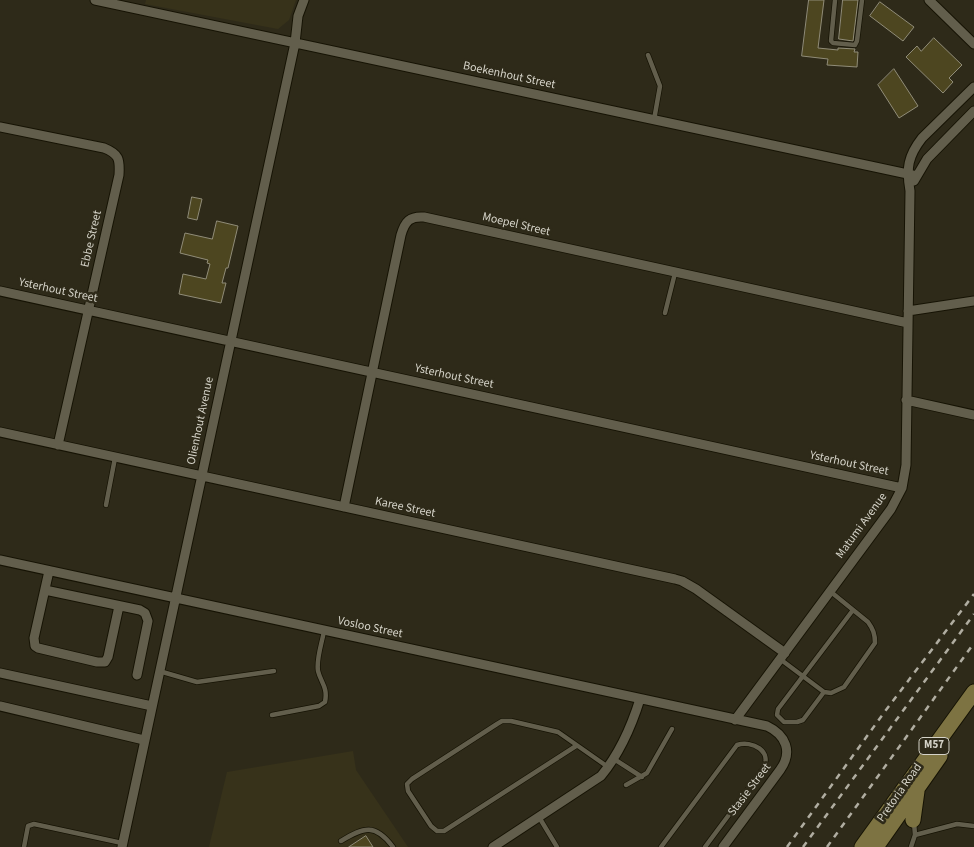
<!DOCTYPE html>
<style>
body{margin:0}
canvas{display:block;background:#2e2a19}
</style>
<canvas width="974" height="847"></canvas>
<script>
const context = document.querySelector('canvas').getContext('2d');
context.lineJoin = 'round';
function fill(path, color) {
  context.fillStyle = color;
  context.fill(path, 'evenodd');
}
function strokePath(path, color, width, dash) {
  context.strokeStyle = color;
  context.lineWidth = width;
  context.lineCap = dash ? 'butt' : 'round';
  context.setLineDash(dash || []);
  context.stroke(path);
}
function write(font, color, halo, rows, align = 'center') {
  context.font = font + ' "Source Sans 3",sans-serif';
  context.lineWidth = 5;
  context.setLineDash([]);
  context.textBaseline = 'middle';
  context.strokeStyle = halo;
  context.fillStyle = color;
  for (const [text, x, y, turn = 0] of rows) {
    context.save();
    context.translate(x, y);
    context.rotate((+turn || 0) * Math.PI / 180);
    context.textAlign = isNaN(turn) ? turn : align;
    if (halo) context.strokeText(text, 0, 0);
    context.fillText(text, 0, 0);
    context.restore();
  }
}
const built = new Path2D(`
 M 146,0 L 296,0 L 289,20 L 278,29 L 145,4 Z
 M 353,751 L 356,770 L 408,847 L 209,847 L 227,772 Z`);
const building = new Path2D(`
 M 809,0 L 824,0 L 818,48 L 838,50 L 838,48 L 855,49 L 854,52 L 858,52 L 857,67 L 827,65 L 828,59 L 802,56 Z
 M 843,0 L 858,0 L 853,41 L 839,39 Z
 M 880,2 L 914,27 L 903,41 L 870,16 Z
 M 934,38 L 962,65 L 949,78 L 953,82 L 943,93 L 906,57 L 917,46 L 921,51 Z
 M 894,69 L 918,106 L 899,118 L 878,85 Z
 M 192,197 L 202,199 L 197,220 L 188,218 Z
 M 217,221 L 238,226 L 228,268 L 226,268 L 222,283 L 226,283 L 221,303 L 179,294 L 183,274 L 206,279 L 210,264 L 207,263 L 208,260 L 180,253 L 185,233 L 212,239 Z
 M 366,836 L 373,847 L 349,847 Z`);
const lane = new Path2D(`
 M 835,0 L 831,41 L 833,43 L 855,45 L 857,41 L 862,0
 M 648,55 L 660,86 L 654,120
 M 665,313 L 675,273
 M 106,505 L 115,458
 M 780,659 L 824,692 L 831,693 L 844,687 L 875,643 C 875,634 873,629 868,622 L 831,592
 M 159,671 L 197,682 L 274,671
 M 824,692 L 803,720 L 797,722 L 784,722 L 777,715 L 778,709 L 853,610
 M 272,715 L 319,706 L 325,702 C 328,687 321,683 318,671 C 316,659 322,643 324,631
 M 576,746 L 444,831 L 437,831 L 431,826 L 408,791 L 407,784 L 412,779 L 497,724 L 502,721 L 511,721 L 558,732 L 608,767
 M 614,759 L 642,777
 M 626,785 L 647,773 L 672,729
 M 539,817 L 557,847
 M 915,835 L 957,824 L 974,826
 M 341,841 C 364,827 375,823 393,847
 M 24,847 L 28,826 L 34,824 L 122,843
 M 661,847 L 737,745 C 752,740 773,751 763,769 L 705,847
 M 911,847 L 915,835 L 914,822`);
const street = new Path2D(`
 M 95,0 L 917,176
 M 929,0 L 974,44
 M 0,127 L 104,148 C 119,154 120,159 119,175 L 58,445
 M 914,181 L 927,159 L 974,111
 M 0,291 L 902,488
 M 908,311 L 974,301
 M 906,400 L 974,415
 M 0,432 L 675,579 L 682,581 L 696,589 L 785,653
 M 344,507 L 401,235 C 405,221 410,216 424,217 L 908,323
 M 0,560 L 767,726 C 786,735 793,752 780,770 L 723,847
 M 49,571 L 34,638 L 35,646 L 38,648 L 97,662 L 105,662 L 108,657 L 119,606
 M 45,590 L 140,610 L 145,613 L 148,621 L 137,675
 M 0,673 L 152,706
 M 0,706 L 144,740
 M 735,720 L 891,509 L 902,488 L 906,465 L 910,191 C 906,168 908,156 922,138 L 974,87
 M 122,847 L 295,43 L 298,16 L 304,0
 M 493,847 L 601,776 C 620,753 631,728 640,699`);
const primary = new Path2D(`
 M 913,820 L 917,791
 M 862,847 L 974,692
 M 876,847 L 940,756`);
const rail = new Path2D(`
 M 787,847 L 883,714 L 974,594
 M 803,847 L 974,614
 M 827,847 L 974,643`);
const shields = [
 [934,746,30]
];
const shieldNames = [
 ["M57",934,746]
];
const streetNames = [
 ["Boekenhout Street",509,76,12],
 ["Moepel Street",516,225,13],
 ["Ebbe Street",92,239,-77],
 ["Ysterhout Street",58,291,12],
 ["Ysterhout Street",454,377,12],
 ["Olienhout Avenue",201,421,-78],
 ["Ysterhout Street",849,464,12],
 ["Karee Street",405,508,12],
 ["Matumi Avenue",862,526,-54],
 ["Vosloo Street",370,628,12],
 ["Stasie Street",750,790,-53],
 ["Pretoria Road",900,793,-55]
];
fill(built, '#37321a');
fill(building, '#4d4620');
strokePath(building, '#908c78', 1);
strokePath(lane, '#161304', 6);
strokePath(street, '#161304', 11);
strokePath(primary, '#161304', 17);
strokePath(lane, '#625e4c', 4.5);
strokePath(street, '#625e4c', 9);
strokePath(primary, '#7d7342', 15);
strokePath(rail, '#b0ada1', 2.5, [6, 6]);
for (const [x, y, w] of shields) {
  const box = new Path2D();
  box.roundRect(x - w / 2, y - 8.5, w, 17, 4);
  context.fillStyle = '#2e2a19';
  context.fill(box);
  strokePath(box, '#d5d3c8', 1);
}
write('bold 11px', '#d5d3c8', null, shieldNames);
write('12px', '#d5d3c8', '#2e2a19', streetNames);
</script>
